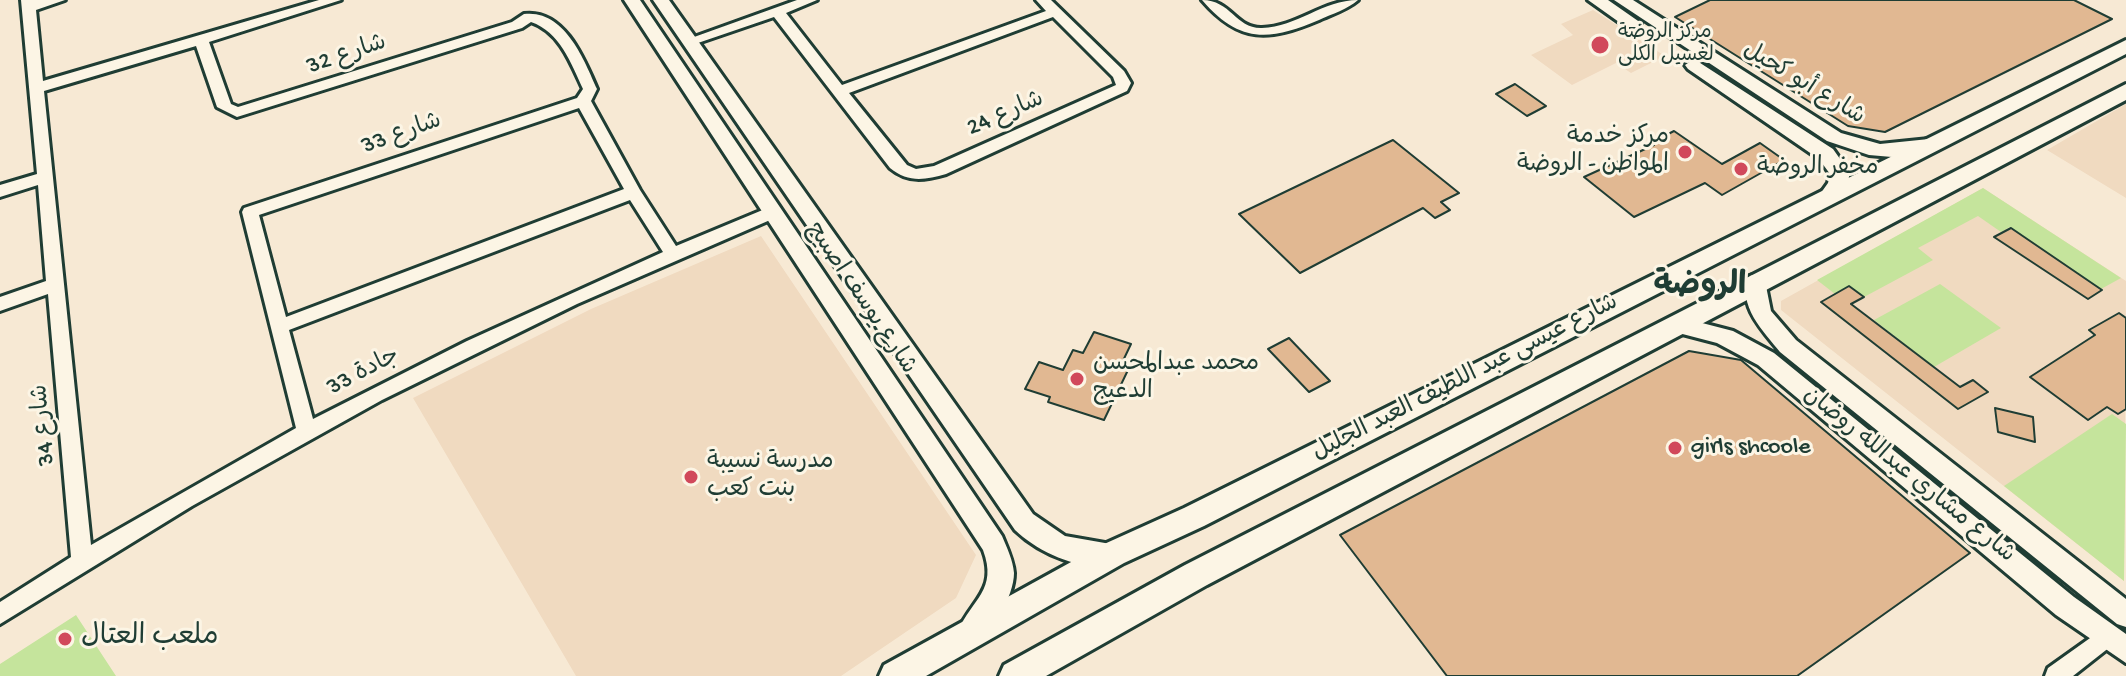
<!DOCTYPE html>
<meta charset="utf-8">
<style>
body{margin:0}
canvas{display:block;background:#f7e9d4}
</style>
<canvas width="2126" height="676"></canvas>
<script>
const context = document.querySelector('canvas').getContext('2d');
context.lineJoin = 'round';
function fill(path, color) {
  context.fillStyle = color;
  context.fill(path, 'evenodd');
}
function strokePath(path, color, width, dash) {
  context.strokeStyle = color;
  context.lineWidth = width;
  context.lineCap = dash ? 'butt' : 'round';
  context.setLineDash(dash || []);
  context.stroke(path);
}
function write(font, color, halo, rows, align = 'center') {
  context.font = font + ' "Gochi Hand","Playpen Sans Arabic",sans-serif';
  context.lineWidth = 6;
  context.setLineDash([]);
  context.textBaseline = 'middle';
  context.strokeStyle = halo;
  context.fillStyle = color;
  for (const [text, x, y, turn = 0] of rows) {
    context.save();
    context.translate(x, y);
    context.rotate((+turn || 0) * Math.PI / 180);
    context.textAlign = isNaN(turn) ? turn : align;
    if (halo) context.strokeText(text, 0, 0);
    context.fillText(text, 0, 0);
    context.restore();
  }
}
const built = new Path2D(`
 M 1593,10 L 1665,56 L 1631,73 L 1616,63 L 1572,85 L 1531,55 L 1573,35 L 1561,24 Z
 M 2126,104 L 2126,198 L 2047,150 Z
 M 1983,188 L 2126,281 L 2124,581 L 1781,310 L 1781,301 Z
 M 761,236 L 976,555 L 956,598 L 841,676 L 576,676 L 413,398 L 591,309 Z`);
const green = new Path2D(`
 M 1983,188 L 2121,278 L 2101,289 L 2010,227 L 2001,232 L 1978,216 L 1918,248 L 1933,260 L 1864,297 L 1849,286 L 1835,294 L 1817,280 Z
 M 1940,284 L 2001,328 L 1934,367 L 1874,320 Z
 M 2112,414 L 2126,424 L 2124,581 L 2004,486 Z
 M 76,615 L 116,676 L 0,676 L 0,664 Z`);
const building = new Path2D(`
 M 1710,0 L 2074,0 L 2112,19 L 1885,132 L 1848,126 L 1675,17 Z
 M 1515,84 L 1546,106 L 1527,116 L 1496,94 Z
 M 1674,131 L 1722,164 L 1760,143 L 1784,160 L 1722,195 L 1705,183 L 1634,217 L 1584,177 L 1654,145 L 1651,143 Z
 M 1393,140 L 1459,193 L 1441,202 L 1450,210 L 1435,218 L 1423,208 L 1300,273 L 1239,214 Z
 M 2011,228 L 2102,290 L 2088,299 L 1994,237 Z
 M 1849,286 L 1864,297 L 1851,304 L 1960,387 L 1973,380 L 1988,392 L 1958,409 L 1821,302 Z
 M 2119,313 L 2126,318 L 2126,409 L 2118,414 L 2107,407 L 2088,420 L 2030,377 L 2095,335 L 2089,330 Z
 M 1094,332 L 1131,344 L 1120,367 L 1128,370 L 1104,420 L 1048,402 L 1050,397 L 1025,389 L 1039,362 L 1063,370 L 1073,350 L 1083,353 Z
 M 1289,338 L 1330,381 L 1309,392 L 1268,349 Z
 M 1689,351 L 1741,360 L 1970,553 L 1797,676 L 1447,676 L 1340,535 Z
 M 1995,408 L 2033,417 L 2035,442 L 1998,432 Z`);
const minor = new Path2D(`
 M 21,0 L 65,0 L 36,10 L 43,81 L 319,0 L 341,0 L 209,42 L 231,104 L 238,107 L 512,22 L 524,14 C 564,9 584,59 597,89 L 591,101 L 640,190 L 676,246 L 765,209 L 777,209 L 779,213 L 777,217 L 577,304 L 382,400 L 192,506 L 0,624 L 0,602 L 71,557 L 48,294 L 0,311 L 0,297 L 46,281 L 38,185 L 0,197 L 0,185 L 37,174 ZM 531,22 C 560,32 571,63 583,89 L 577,98 L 244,208 L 242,212 L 296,428 L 91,545 L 44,91 L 196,46 L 217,107 L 237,117 L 522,28 ZM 579,108 L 624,189 L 286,317 L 259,215 ZM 630,200 L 663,252 L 467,341 L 313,419 L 289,330 Z
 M 797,0 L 817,0 L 786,13 L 842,85 L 1046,11 L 1036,0 L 1051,0 L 1124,71 L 1131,83 L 1127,91 L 946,174 C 925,180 908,183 890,168 L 774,17 L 695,44 L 690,45 L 683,41 ZM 1053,17 L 1113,77 L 1116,85 L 934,166 L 916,169 L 907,165 L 849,93 Z
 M 1202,0 C 1231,0 1236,29 1262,28 C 1297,27 1323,0 1358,0 C 1348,9 1332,14 1319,20 C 1269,41 1240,44 1202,0 Z
 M 2107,626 L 2115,629 L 2118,636 L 2115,643 L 2073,676 L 2045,676 L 2048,668 Z`);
const tertiary = new Path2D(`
 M 624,0 L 640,0 L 1002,536 C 1007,548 1013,560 1014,573 C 1014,596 992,635 971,643 L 962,640 L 958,631 C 972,599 998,590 983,550 Z
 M 653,0 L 669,0 L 1033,514 L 1065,536 L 1122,546 L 1126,554 L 1122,562 C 1087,575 1040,554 1015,530 Z
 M 1588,0 L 1608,0 L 1641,23 L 1638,27 L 1626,27 Z
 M 1614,0 L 1633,0 L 1841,133 L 1880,144 L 1929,139 L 1939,145 L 1929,151 L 1892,157 L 1869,155 L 1827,141 Z
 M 1694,59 L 1833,149 L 1850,173 C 1847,186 1841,200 1828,204 L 1818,197 L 1828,183 L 1830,174 L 1819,159 L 1688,69 L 1685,65 Z
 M 1757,274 L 1764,276 L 1771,311 L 1796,340 L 2126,599 L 2126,627 L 2117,624 L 1780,352 C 1765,333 1735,304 1750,276 Z
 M 1679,317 L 1733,331 L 1774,353 L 2074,597 L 2126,634 L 2126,663 L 2056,615 L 1758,365 L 1717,343 L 1671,331 L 1668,325 L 1671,319 Z`);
const secondary = new Path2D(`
 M 2126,40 L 2126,54 L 1204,526 L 1124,563 L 926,676 L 879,676 L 884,665 L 1102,545 L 1184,508 Z
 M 2126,84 L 2126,100 L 1207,585 L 1046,676 L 999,676 L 1004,665 L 1185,565 Z`);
const markers = [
 [1600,45,10,"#d1495b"],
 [1685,152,8,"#d1495b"],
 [1741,169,8,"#d1495b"],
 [1077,379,8,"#d1495b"],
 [1675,448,8,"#d1495b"],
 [691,477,8,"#d1495b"],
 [65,639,8,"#d1495b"]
];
const farPoinames = [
 ["مركز الروضة",1618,34],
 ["لغسيل الكلى",1618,57]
];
const streetNames = [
 ["شارع 32",347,56,-18],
 ["شارع أبو كحيل",1803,85,31],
 ["شارع 24",1006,115,-23],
 ["شارع 33",402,135,-19],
 ["شارع يوسف اصبيح",860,299,56],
 ["جادة 33",364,373,-27],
 ["شارع عيسى عبد اللطيف العبد الجليل",1466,379,-27],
 ["شارع 34",45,425,-95],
 ["شارع مشاري عبدالله روضان",1908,476,39]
];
const poiNames = [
 ["مركز خدمة",1669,138,"right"],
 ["المواطن - الروضة",1669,166,"right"],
 ["مخفر الروضة",1757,169],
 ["محمد عبدالمحسن",1093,365],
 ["الدعيج",1093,393],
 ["girls shcoole",1691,448],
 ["مدرسة نسيبة",707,463],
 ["بنت كعب",707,491]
];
const nearPoinames = [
 ["ملعب العتال",81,639]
];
const districtNames = [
 ["الروضة",1700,288]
];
fill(built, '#f0dac0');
fill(green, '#c5e49c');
fill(building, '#e1b892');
strokePath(building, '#1f3d34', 2);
strokePath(minor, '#1f3d34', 6);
strokePath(tertiary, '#1f3d34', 6);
strokePath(secondary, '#1f3d34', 6);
fill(minor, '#fcf5e5');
fill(tertiary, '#fcf5e5');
fill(secondary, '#fcf5e5');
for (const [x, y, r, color] of markers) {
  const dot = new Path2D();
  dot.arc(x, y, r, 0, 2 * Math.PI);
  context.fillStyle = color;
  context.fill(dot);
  strokePath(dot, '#fcf5e5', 3);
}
write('20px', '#1f3d34', '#fcf5e5', farPoinames, 'left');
write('24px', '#1f3d34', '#fcf5e5', streetNames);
write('24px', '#1f3d34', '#fcf5e5', poiNames, 'left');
write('28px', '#1f3d34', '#fcf5e5', nearPoinames, 'left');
write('bold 32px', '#1f3d34', '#fcf5e5', districtNames);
</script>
